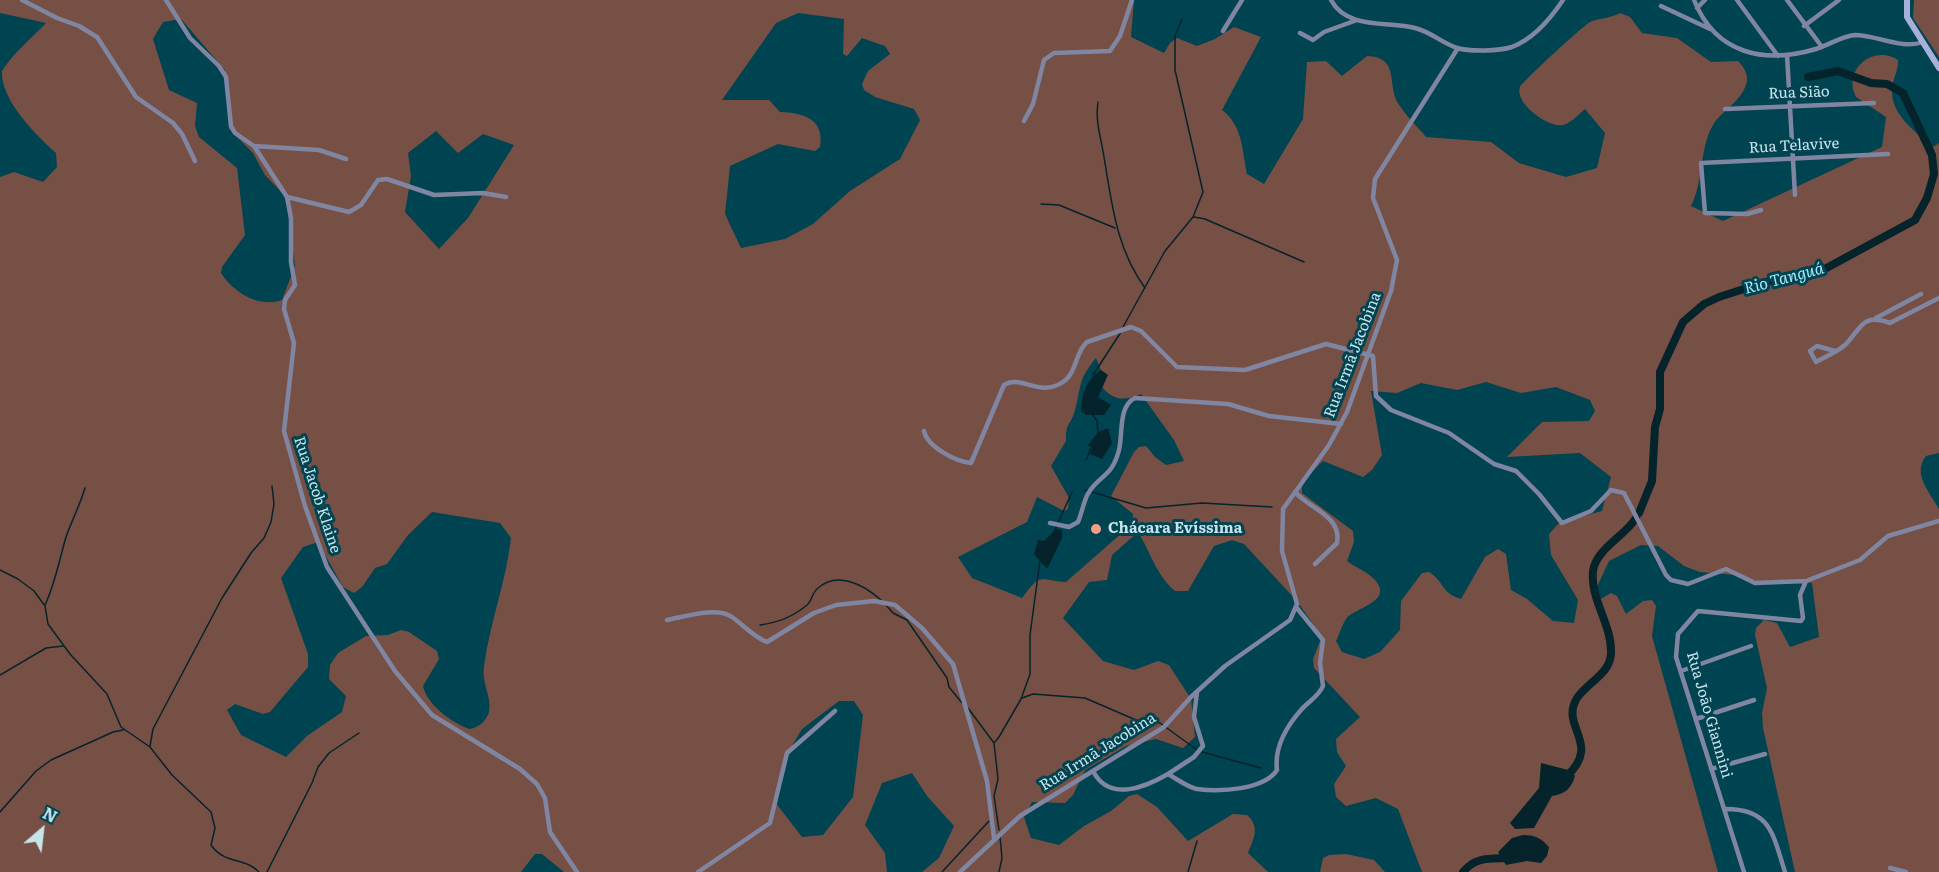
<!DOCTYPE html>
<meta charset="utf-8">
<style>
body{margin:0}
#map{position:relative;width:1939px;height:872px;overflow:hidden;background:#004351;font-family:Literata,serif}
canvas{display:block}
.north{position:absolute;left:12px;top:800px;width:60px;height:60px;-webkit-text-stroke:4px #004351;paint-order:stroke;rotate:28deg;font-size:16px;font-weight:700;line-height:24px;text-align:center;color:#c7e4eb}
.north::after{content:'';display:block;margin:auto;width:21px;height:27px;background:#c7e4eb;clip-path:polygon(50% 0,100% 100%,50% 72%,0 100%)}
</style>
<div id="map">
<canvas width="1939" height="872"></canvas>
<div class="north">N</div>
</div>
<script>
const context = document.querySelector('canvas').getContext('2d');
context.lineJoin = 'round';
function fill(path, color) {
  context.fillStyle = color;
  context.fill(path, 'evenodd');
}
function strokePath(path, color, width, dash) {
  context.strokeStyle = color;
  context.lineWidth = width;
  context.lineCap = dash ? 'butt' : 'round';
  context.setLineDash(dash || []);
  context.stroke(path);
}
function write(font, color, halo, rows, align = 'center') {
  context.font = font + ' Literata,serif';
  context.lineWidth = 6;
  context.setLineDash([]);
  context.textBaseline = 'middle';
  context.strokeStyle = halo;
  context.fillStyle = color;
  for (const [text, x, y, turn = 0] of rows) {
    context.save();
    context.translate(x, y);
    context.rotate((+turn || 0) * Math.PI / 180);
    context.textAlign = isNaN(turn) ? turn : align;
    if (halo) context.strokeText(text, 0, 0);
    context.fillText(text, 0, 0);
    context.restore();
  }
}
const green = new Path2D(`
 M 0,0 L 1134,0 L 1131,37 L 1164,53 L 1170,43 L 1177,38 L 1197,46 L 1215,39 L 1234,27 L 1261,37 L 1222,110 C 1243,126 1242,150 1247,174 L 1264,184 L 1303,119 L 1307,62 L 1326,61 L 1342,76 L 1367,56 C 1400,57 1387,85 1398,103 C 1405,115 1417,126 1426,137 L 1491,142 L 1519,163 L 1566,177 L 1597,168 L 1605,133 L 1585,109 C 1579,114 1571,123 1563,125 C 1548,128 1514,103 1520,87 C 1522,82 1584,25 1590,22 C 1600,18 1611,18 1620,13 L 1630,17 L 1642,33 L 1677,38 L 1711,62 L 1738,61 C 1743,66 1748,73 1747,81 C 1743,101 1723,109 1713,125 C 1699,149 1704,181 1691,206 L 1723,221 L 1882,147 L 1886,117 L 1856,97 C 1842,70 1873,44 1898,60 C 1899,71 1891,81 1892,92 C 1892,116 1917,133 1933,147 L 1939,143 L 1939,453 L 1926,456 C 1912,474 1929,491 1939,509 L 1939,872 L 1795,872 L 1763,728 L 1762,713 L 1767,688 L 1755,635 L 1756,628 L 1764,620 L 1777,623 L 1790,647 L 1819,637 L 1812,583 L 1784,580 L 1760,582 L 1736,575 L 1700,572 L 1684,566 L 1658,546 L 1641,545 L 1609,561 L 1595,591 L 1601,599 L 1611,593 L 1617,596 L 1626,614 L 1643,601 L 1652,600 L 1656,606 L 1652,636 L 1718,872 L 1422,872 L 1398,809 L 1376,798 L 1346,806 L 1336,797 L 1334,784 L 1346,766 L 1337,752 L 1336,739 L 1360,717 L 1314,668 L 1313,659 L 1322,636 L 1296,600 L 1244,544 L 1232,540 L 1214,546 L 1188,591 L 1175,591 C 1156,575 1151,553 1138,532 L 1112,555 L 1107,580 L 1089,582 L 1063,618 L 1103,661 L 1134,670 L 1158,661 L 1169,665 L 1191,699 L 1195,737 L 1183,748 L 1156,739 L 1126,746 L 1085,770 L 1073,795 L 1065,803 L 1032,802 L 1024,817 L 1031,838 L 1059,845 L 1084,826 L 1111,811 L 1129,796 L 1137,794 L 1157,807 L 1188,841 L 1233,814 L 1247,815 C 1261,827 1253,840 1248,853 L 1268,872 L 922,872 L 939,858 L 954,826 L 927,796 L 912,773 L 882,783 L 865,825 L 885,853 L 887,872 L 564,872 L 542,854 L 535,854 L 521,872 L 0,872 L 0,177 L 14,172 L 43,182 L 57,167 L 56,153 C 38,137 0,100 2,71 C 13,53 32,38 46,23 L 0,13 ZM 798,13 L 844,19 L 843,54 L 847,56 L 862,38 L 885,46 L 890,54 L 868,71 L 862,84 L 864,90 L 875,97 L 914,109 L 920,120 L 900,159 L 850,191 L 813,224 L 785,239 L 741,248 L 725,214 L 730,166 L 778,144 L 815,151 L 820,147 C 825,118 802,113 780,112 L 769,100 L 722,100 L 776,23 ZM 181,19 L 225,70 L 229,129 L 253,153 L 265,175 L 286,197 L 295,266 L 282,300 C 259,308 234,293 221,273 L 222,267 L 245,235 L 237,168 L 199,137 L 195,126 L 197,103 L 169,90 L 153,39 L 163,22 ZM 436,131 L 458,153 L 483,134 L 514,145 L 468,218 L 439,249 L 405,212 L 411,176 L 408,153 ZM 1096,358 L 1103,375 L 1102,387 C 1113,401 1126,401 1141,394 L 1174,440 L 1184,461 L 1166,465 L 1155,457 L 1146,446 L 1139,447 L 1134,452 L 1111,496 L 1133,514 L 1132,524 L 1066,582 C 1036,579 1041,573 1022,598 L 972,578 L 958,557 L 1027,522 L 1037,497 L 1064,511 L 1068,509 L 1069,498 L 1051,466 L 1066,441 C 1066,420 1070,428 1075,410 C 1082,385 1077,381 1096,358 ZM 1486,382 L 1521,393 L 1556,387 L 1590,400 L 1595,411 L 1589,421 L 1542,422 L 1507,457 L 1580,453 L 1611,477 L 1602,511 L 1559,523 L 1549,534 L 1551,555 L 1578,600 L 1574,623 L 1553,621 L 1527,599 L 1511,590 L 1506,554 L 1498,549 L 1485,557 L 1461,599 C 1441,593 1444,581 1429,572 L 1422,573 L 1401,601 L 1400,630 L 1380,652 L 1364,659 L 1342,652 L 1336,641 C 1339,635 1342,625 1346,619 C 1355,607 1394,602 1375,580 C 1367,571 1356,568 1347,561 L 1354,542 L 1353,531 L 1302,493 L 1302,481 L 1323,461 L 1363,477 L 1372,470 L 1382,455 L 1371,391 L 1397,393 L 1421,383 L 1457,390 ZM 432,512 L 500,523 L 511,538 C 506,582 490,622 484,666 C 481,682 492,697 489,712 C 486,722 478,728 469,729 C 451,722 427,705 423,686 L 439,659 L 437,651 L 409,632 L 401,630 L 388,635 L 366,636 L 338,653 L 330,665 L 329,679 L 346,696 L 342,712 L 307,736 L 286,757 L 241,735 L 227,710 L 235,704 L 263,714 L 270,712 L 308,667 L 308,654 L 281,578 L 303,547 L 318,542 L 343,587 L 354,593 L 362,587 L 375,568 L 387,564 L 408,535 ZM 839,701 L 854,701 L 863,715 L 853,797 L 823,835 L 802,837 L 775,802 L 787,754 L 802,729 Z
 M 1914,0 L 1939,0 L 1939,57 L 1913,18 Z
 M 1346,854 L 1374,860 L 1385,872 L 1320,872 L 1323,858 L 1329,855 Z`);
const water = new Path2D(`
 M 1101,370 L 1108,375 L 1098,397 L 1111,405 L 1104,415 L 1086,415 L 1081,411 C 1081,394 1087,379 1101,370 Z
 M 1108,428 L 1112,443 L 1102,459 L 1090,454 L 1092,448 L 1088,445 L 1098,432 Z
 M 1056,529 L 1062,530 L 1062,538 L 1047,569 L 1034,554 L 1038,540 L 1044,541 Z
 M 1541,763 L 1572,771 L 1575,776 C 1571,789 1565,794 1552,796 L 1534,828 L 1515,829 L 1510,823 L 1539,788 Z
 M 1523,835 C 1535,835 1541,838 1549,847 L 1547,856 L 1541,863 L 1527,861 L 1506,865 L 1498,852 L 1512,838 Z`);
const stream = new Path2D(`
 M 1098,102 C 1095,122 1101,137 1104,157 C 1112,204 1116,248 1145,288
 M 1041,204 L 1059,205 L 1115,228
 M 1194,217 L 1205,219 L 1304,262
 M 1123,327 L 1165,251 L 1193,217 L 1203,192 L 1175,70 L 1175,36 L 1182,19
 M 1093,375 L 1121,332
 M 1093,415 L 1097,421 L 1098,433
 M 1086,460 L 1091,448
 M 1085,490 L 1146,508 L 1202,503 L 1272,507
 M 1053,534 L 1072,492
 M 0,570 L 18,579 L 34,591 L 45,606 L 48,624 L 70,654 L 107,694 L 121,727 L 150,747 L 172,775 L 211,812 L 215,828 L 211,845 C 225,865 245,857 259,872
 M 45,605 C 55,584 59,561 66,537 C 72,520 80,505 85,488
 M 886,605 L 893,613 L 907,620 L 947,678 L 949,687 L 962,703
 M 760,625 C 776,623 794,616 807,605 C 812,601 812,593 817,589 C 837,570 864,585 881,600
 M 0,675 L 46,648 L 63,646
 M 1022,698 L 1033,694 L 1085,698 L 1136,720 L 1160,723 L 1197,750
 M 968,708 L 994,743 L 998,779 L 994,796 L 999,830
 M 994,743 L 999,737 L 1021,699 L 1030,674 L 1030,635 L 1040,560
 M 150,746 L 153,729 L 222,598 L 251,553 L 264,538 L 271,522 L 274,504 L 272,486
 M 1202,752 L 1261,768
 M 0,812 L 36,771 L 51,760 L 113,732 L 123,730
 M 267,872 L 312,783 L 318,767 L 329,753 L 359,733
 M 942,872 L 989,821
 M 999,872 L 1002,858 L 1000,837
 M 1188,872 L 1197,841`);
const river = new Path2D(`
 M 1639,513 L 1652,481 L 1655,427 L 1660,409 L 1660,372 L 1683,322 L 1704,304 L 1719,297 L 1769,281 L 1821,271 L 1915,220 L 1927,198 L 1934,174 L 1932,155 L 1903,93 L 1887,84 L 1871,83 L 1838,71 L 1808,77
 M 1566,777 C 1603,743 1559,727 1577,698 C 1588,682 1612,673 1611,651 C 1611,623 1590,599 1593,571 C 1596,549 1625,536 1636,518
 M 1463,872 C 1476,856 1491,859 1510,858`);
const street = new Path2D(`
 M 22,0 L 57,18 L 79,26 L 97,37 L 136,97 L 173,123 L 182,134 L 195,161
 M 166,0 L 190,38 L 219,66 L 226,77 L 231,126 L 235,133 L 254,146 L 287,197 L 291,218 L 291,262 L 295,285 L 285,300 L 284,309 L 294,343 L 284,431 L 305,506 L 327,567 L 395,671 L 432,715 L 520,769 L 537,784 L 545,798 L 550,832 L 577,872
 M 1331,0 C 1347,30 1388,21 1415,28 C 1431,32 1442,43 1457,48 C 1471,52 1499,51 1512,47 C 1533,39 1551,18 1563,0
 M 1694,0 C 1716,55 1765,64 1816,49 C 1829,45 1842,36 1855,35 C 1877,35 1902,50 1923,42
 M 1737,0 L 1778,56
 M 1787,0 L 1822,47
 M 1661,6 L 1710,29
 M 1697,8 L 1705,0
 M 1804,26 L 1839,0
 M 1223,31 L 1242,0
 M 1300,33 L 1313,40 L 1324,32 L 1357,20
 M 1787,55 L 1795,195
 M 1725,109 L 1874,103
 M 1024,121 L 1033,104 L 1044,60 L 1054,53 L 1110,51 L 1120,36 L 1132,0
 M 254,146 L 319,150 L 346,159
 M 287,197 L 349,212 L 361,205 L 378,180 L 387,179 L 434,195 L 483,193 L 506,197
 M 1761,210 L 1747,214 L 1705,213 L 1701,163 L 1888,154
 M 1876,318 L 1921,294
 M 1835,351 L 1817,346 L 1810,351 L 1816,362 C 1825,357 1837,352 1845,345 C 1862,328 1861,313 1890,323 L 1939,298
 M 924,431 C 927,447 957,462 971,463 L 1004,385 C 1021,374 1039,398 1063,382 C 1077,373 1075,352 1087,342 L 1131,327 L 1141,331 L 1177,367 L 1245,370 L 1326,344 L 1373,356 L 1376,396 L 1391,410 L 1449,433 L 1494,464 L 1516,471 L 1539,494 L 1562,523 L 1591,511 L 1611,490 L 1624,493 L 1666,575 L 1671,580 L 1688,584 L 1726,569 L 1755,583 L 1806,581
 M 1295,492 C 1310,509 1342,516 1337,543 L 1315,564
 M 1050,523 L 1069,527 L 1078,522 C 1082,513 1084,499 1089,492 C 1101,474 1112,477 1119,450 C 1123,434 1118,406 1135,398 L 1228,404 L 1269,416 L 1341,424
 M 667,620 C 684,617 717,606 732,617 C 745,626 752,636 767,642 L 814,613 L 836,605 L 874,601 L 895,605 L 922,628 L 953,664 L 987,781 L 994,838
 M 1681,671 L 1751,646
 M 1197,692 L 1194,717 L 1203,746 L 1194,757 L 1168,774 C 1177,779 1187,787 1197,789 C 1220,792 1264,790 1277,770 C 1274,747 1286,727 1301,710 C 1308,702 1319,696 1323,686 L 1320,663 L 1323,640 L 1296,607
 M 1696,719 L 1754,700
 M 1711,769 L 1765,754
 M 1093,771 C 1109,802 1144,788 1168,774
 M 1724,809 C 1771,808 1773,835 1785,872
 M 1890,868 L 1906,872
 M 698,872 L 770,823 L 787,753 L 835,711
 M 960,872 L 1020,816 L 1164,727 L 1191,697 L 1225,666 L 1290,620 L 1297,604 L 1282,551 L 1283,509 L 1329,445 L 1347,412 L 1391,291 L 1397,260 L 1373,198 L 1375,179 L 1458,48
 M 1744,872 L 1676,657 L 1678,634 L 1698,611 L 1801,621 L 1803,618 L 1800,595 L 1806,581 L 1860,560 L 1888,536 L 1939,521`);
const secondary = new Path2D(`
 M 1907,0 L 1907,17 L 1939,68`);
const markers = [
 [1096,529,6,"#f49e87"]
];
const streetNames = [
 ["Rua Sião",1799,93,-2],
 ["Rua Telavive",1794,146,-3],
 ["Rua Irmã Jacobina",1353,355,-69],
 ["Rua Jacob Klaine",317,495,72],
 ["Rua João Giannini",1709,715,74],
 ["Rua Irmã Jacobina",1098,752,-32]
];
const poiNames = [
 ["Chácara Evíssima",1108,529]
];
const waterNames = [
 ["Rio Tanguá",1784,279,-15]
];
fill(green, '#775045');
fill(water, '#05232a');
strokePath(stream, '#05232a', 1.5);
strokePath(river, '#05232a', 8);
strokePath(street, '#8086a1', 4.5);
strokePath(secondary, '#a7afdb', 6);
for (const [x, y, r, color] of markers) {
  const dot = new Path2D();
  dot.arc(x, y, r, 0, 2 * Math.PI);
  context.fillStyle = color;
  context.fill(dot);
  strokePath(dot, '#004351', 2);
}
write('15px', '#c7e4eb', '#004351', streetNames);
write('bold 15px', '#c7e4eb', '#004351', poiNames, 'left');
write('italic 16px', '#a5ebfe', '#004351', waterNames);
</script>
